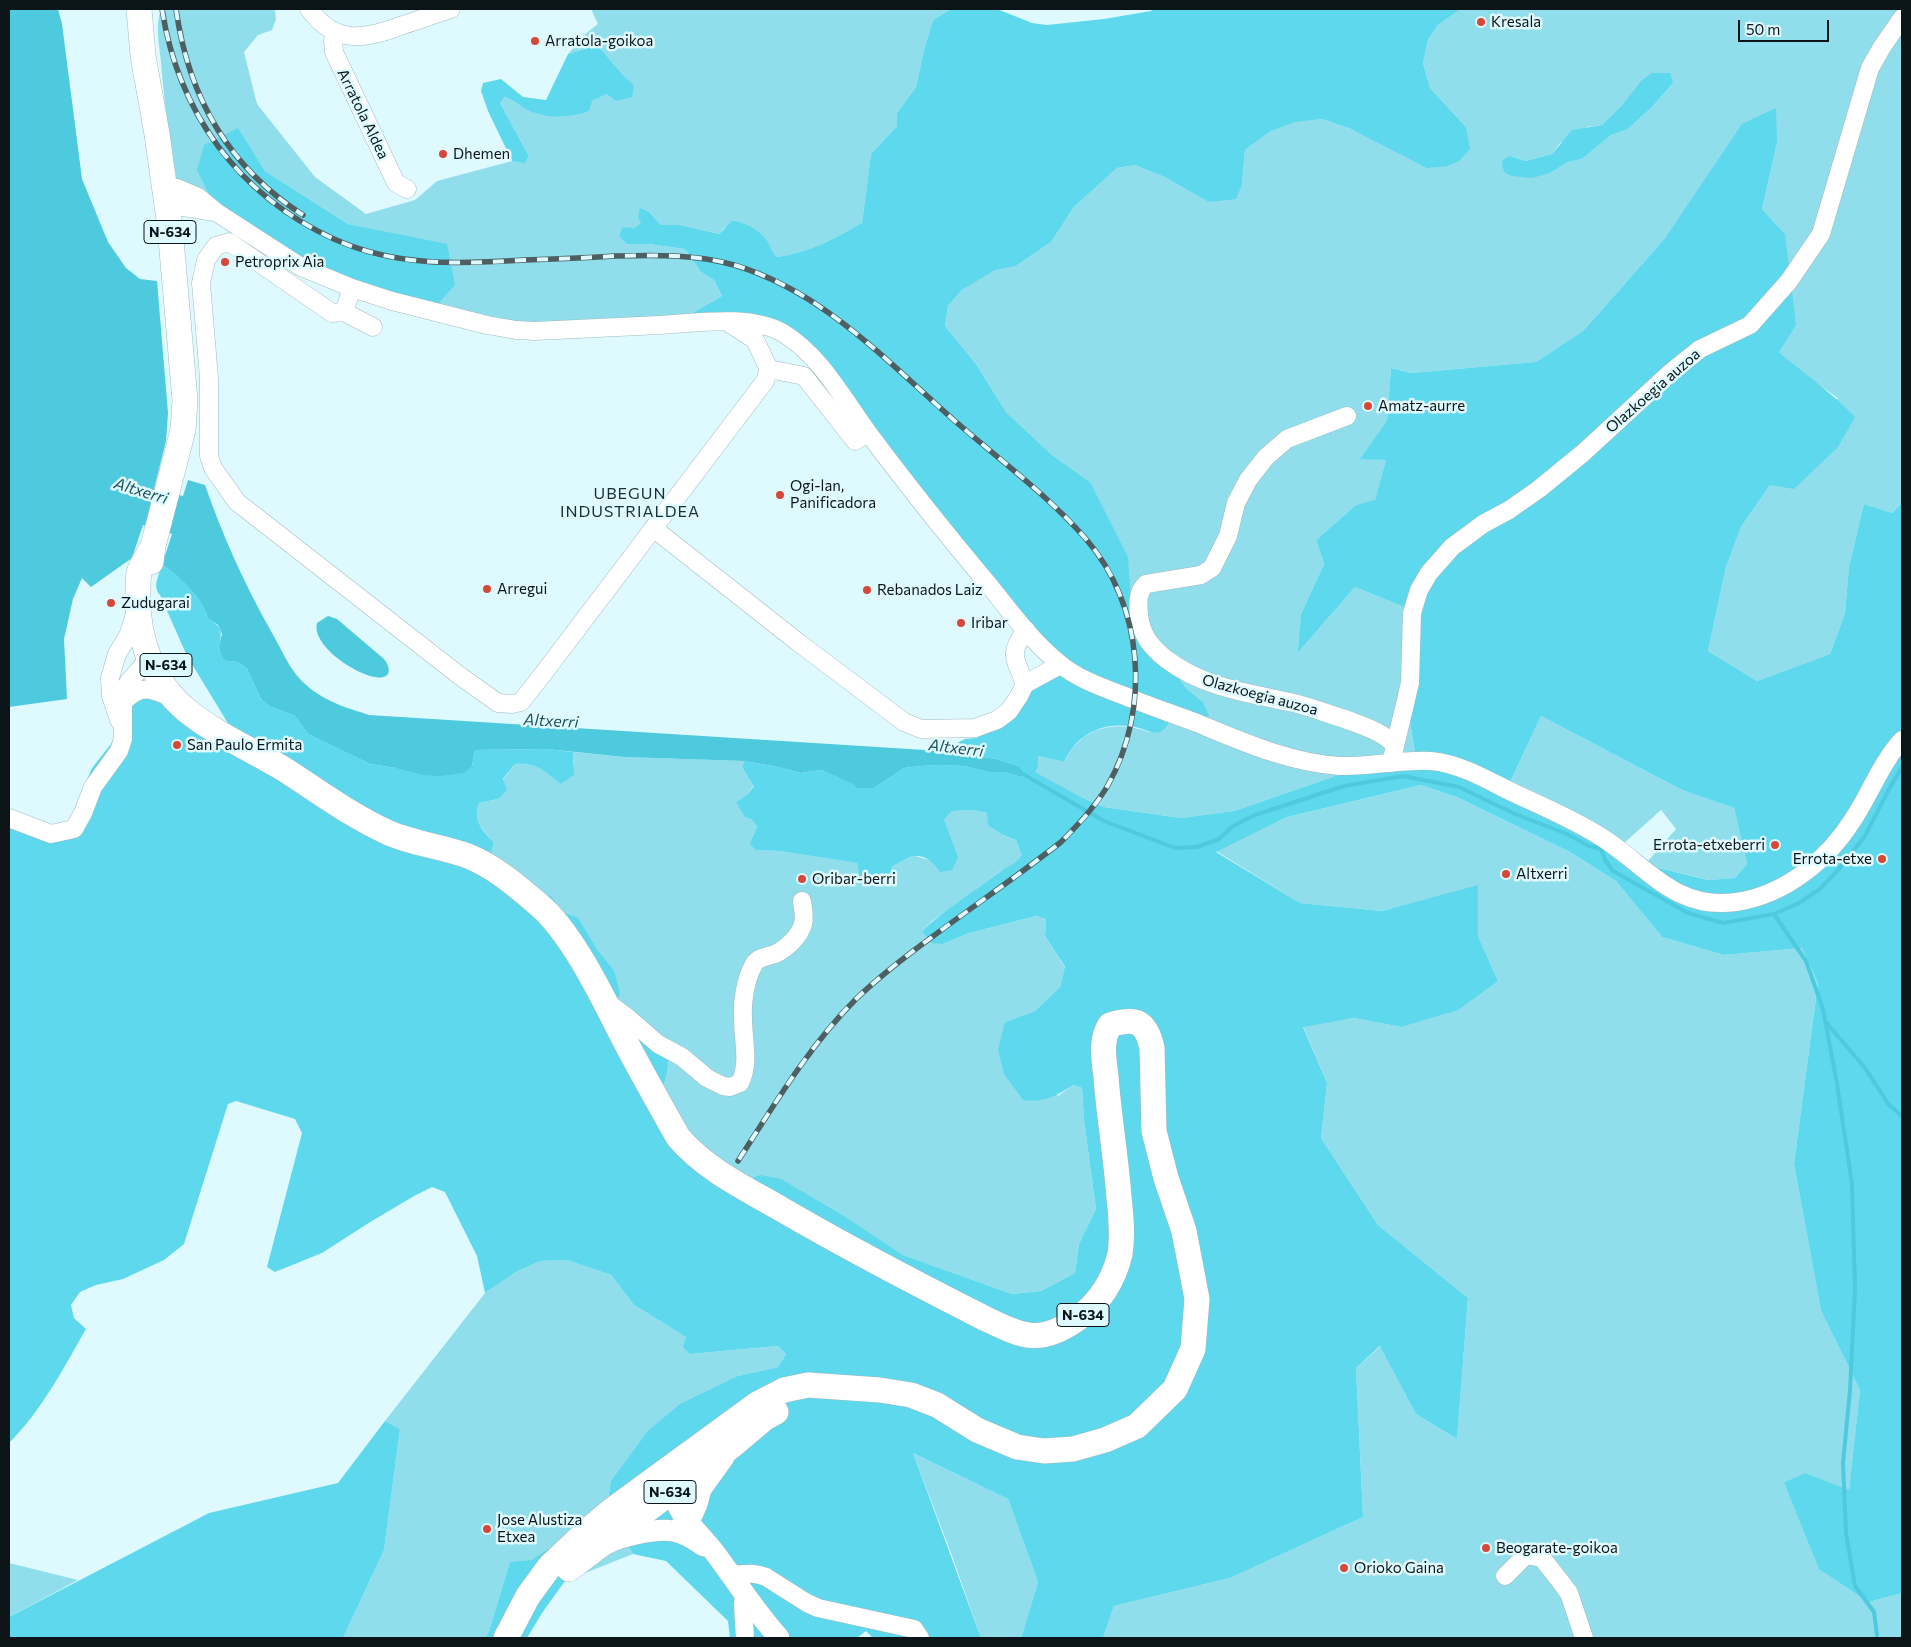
<!DOCTYPE html>
<style>
body{margin:0}
#map{position:relative;width:1911px;height:1647px;overflow:hidden;background:#dffaff;font-family:Commissioner,sans-serif}
canvas{display:block}
.frame{position:absolute;inset:0;border:10px solid #0b1517;pointer-events:none}
.scale{position:absolute;left:1738px;top:20px;width:91px;height:22px;box-sizing:border-box;border:2px solid #0b1517;border-top:0;padding-left:6px;font-size:15px;line-height:18px;white-space:nowrap;color:#0b1517;-webkit-text-stroke:4px #dffaff;paint-order:stroke}
</style>
<div id="map">
<canvas width="1911" height="1647"></canvas>
<div class="frame"></div>
<div class="scale">50 m</div>
</div>
<script>
const context = document.querySelector('canvas').getContext('2d');
context.lineJoin = 'round';
function fill(path, color) {
  context.fillStyle = color;
  context.fill(path, 'evenodd');
}
function strokePath(path, color, width, dash) {
  context.strokeStyle = color;
  context.lineWidth = width;
  context.lineCap = dash ? 'butt' : 'round';
  context.setLineDash(dash || []);
  context.stroke(path);
}
function write(font, color, halo, rows, align = 'center') {
  context.font = font + ' Commissioner,sans-serif';
  context.lineWidth = 5;
  context.setLineDash([]);
  context.textBaseline = 'middle';
  context.strokeStyle = halo;
  context.fillStyle = color;
  for (const [text, x, y, turn = 0] of rows) {
    context.save();
    context.translate(x, y);
    context.rotate((+turn || 0) * Math.PI / 180);
    context.textAlign = isNaN(turn) ? turn : align;
    if (halo) context.strokeText(text, 0, 0);
    context.fillText(text, 0, 0);
    context.restore();
  }
}
const green = new Path2D(`
 M 161,9 L 275,9 L 276,19 L 272,30 L 258,35 L 244,52 L 257,104 L 315,177 L 366,214 L 415,200 L 437,181 L 512,161 L 525,162 L 529,156 L 500,103 L 505,97 L 516,101 L 526,109 L 592,101 L 607,94 L 634,85 L 624,76 L 600,48 L 588,48 L 568,54 L 584,35 L 598,24 L 591,9 L 951,9 L 933,20 L 924,50 L 916,87 L 897,113 L 897,126 L 871,154 L 862,223 C 836,238 808,253 777,257 L 771,252 L 764,237 L 724,228 L 719,234 L 680,225 L 661,225 L 649,212 L 642,223 L 634,228 L 627,244 L 649,244 L 685,249 L 701,272 L 714,280 L 722,296 L 689,315 L 502,334 L 428,315 L 447,245 L 348,224 L 265,171 L 238,129 L 211,199 L 177,183 C 170,143 164,103 161,62 C 159,44 155,26 161,9 Z
 M 1461,9 L 1902,9 L 1902,503 L 1892,513 L 1864,504 L 1849,566 L 1845,613 L 1830,654 L 1757,681 L 1708,651 L 1726,567 L 1741,527 L 1770,485 L 1838,398 L 1812,380 L 1779,352 L 1785,234 L 1762,209 L 1777,143 L 1666,237 L 1584,330 L 1536,362 L 1411,373 L 1391,368 L 1387,420 L 1361,458 L 1386,460 L 1375,501 L 1356,505 L 1316,540 L 1324,564 L 1301,614 L 1299,652 L 1355,587 L 1409,609 L 1404,686 L 1415,752 L 1344,773 L 1234,811 L 1181,818 L 1104,807 L 1081,797 L 1034,772 L 1038,767 L 1038,756 L 1064,762 C 1081,727 1115,719 1149,732 L 1203,702 L 1187,689 L 1167,663 L 1142,642 L 1090,482 L 1052,455 L 1006,412 L 976,364 L 945,326 L 948,306 L 962,290 L 995,269 L 1016,266 L 1051,242 L 1074,207 L 1117,168 L 1135,165 L 1167,178 L 1242,184 L 1245,150 L 1271,131 L 1295,121 L 1322,119 L 1351,129 L 1389,147 L 1466,127 L 1430,88 L 1423,63 L 1428,40 L 1438,25 ZM 1673,83 L 1653,106 L 1628,129 L 1611,135 L 1582,159 L 1568,162 L 1550,173 L 1509,156 L 1526,161 L 1552,154 L 1560,143 L 1587,127 L 1602,125 L 1623,104 Z
 M 1541,716 L 1682,790 L 1734,808 L 1747,864 L 1735,878 L 1709,880 L 1659,868 L 1648,861 L 1676,829 L 1661,810 L 1623,844 L 1510,782 Z
 M 573,752 L 624,757 L 744,761 L 742,767 L 754,785 L 747,795 L 753,819 L 757,828 L 753,836 L 756,850 L 779,851 L 859,863 L 859,877 L 873,879 L 885,885 L 891,868 L 903,859 L 915,856 L 933,861 L 944,820 L 952,811 L 974,810 L 987,813 L 1004,836 L 1016,840 L 1023,855 L 1016,863 L 1000,871 L 979,888 L 932,921 L 922,931 L 943,944 L 969,933 L 1036,916 L 1046,919 L 1045,936 L 1065,968 L 1060,987 L 1035,1011 L 1005,1022 L 1058,1096 L 1073,1085 L 1082,1088 L 1084,1120 L 1096,1209 L 1079,1244 L 1075,1273 L 1041,1291 L 1012,1294 L 903,1255 L 849,1219 L 747,1180 L 718,1166 L 661,1097 L 666,1077 L 615,1001 L 614,970 L 562,912 L 534,891 L 491,854 L 494,842 C 482,830 473,820 479,803 L 498,799 L 503,780 L 515,764 C 537,762 545,772 562,784 L 574,765 Z
 M 1421,785 L 1459,798 L 1570,852 L 1616,881 L 1662,937 L 1724,955 L 1802,948 L 1818,983 L 1794,1164 L 1821,1309 L 1860,1390 L 1849,1491 L 1805,1473 L 1784,1482 L 1869,1602 L 1902,1593 L 1902,1638 L 1103,1638 L 1114,1606 L 1230,1578 L 1363,1517 L 1356,1368 L 1381,1346 L 1416,1414 L 1457,1439 L 1468,1298 L 1378,1225 L 1321,1138 L 1327,1083 L 1303,1026 L 1354,1018 L 1401,1027 L 1498,981 L 1478,936 L 1478,886 L 1382,911 L 1300,903 L 1216,851 L 1287,817 Z
 M 567,1260 L 611,1275 L 634,1305 L 686,1337 L 691,1354 L 778,1346 L 786,1354 L 778,1367 L 738,1376 L 613,1522 L 633,1554 L 565,1581 L 564,1561 L 510,1562 L 489,1631 L 485,1638 L 343,1638 L 384,1550 L 400,1429 L 385,1421 L 485,1293 L 516,1272 L 540,1261 Z
 M 913,1453 L 1008,1499 L 1038,1582 L 1021,1638 L 981,1638 L 951,1553 Z
 M 9,1563 L 78,1580 L 9,1617 Z`);
const forest = new Path2D(`
 M 951,9 L 997,9 L 1032,23 L 1047,25 L 1104,19 L 1151,11 L 1153,9 L 1461,9 L 1438,25 L 1428,40 L 1423,63 L 1430,88 L 1466,127 L 1470,149 L 1459,161 L 1448,166 L 1427,168 L 1351,129 L 1322,119 L 1295,122 L 1271,131 L 1245,150 L 1242,184 L 1236,199 L 1209,202 L 1167,178 L 1135,165 L 1117,168 L 1074,207 L 1051,242 L 1016,266 L 995,270 L 962,290 L 948,306 L 945,326 L 976,364 L 1006,412 L 1052,455 L 1090,482 L 1128,557 L 1131,604 L 1167,663 L 1187,689 L 1203,702 L 1209,716 L 1203,719 L 1171,719 C 1169,723 1166,728 1162,731 C 1154,735 1146,730 1139,728 C 1107,720 1078,732 1064,762 L 1038,756 L 1038,767 L 1035,772 L 1081,797 L 1104,807 L 1181,818 L 1234,811 L 1344,773 L 1415,752 L 1404,686 L 1409,609 L 1355,587 L 1298,653 L 1301,614 L 1324,564 L 1316,540 L 1356,505 L 1375,500 L 1386,460 L 1360,459 L 1387,420 L 1391,368 L 1411,373 L 1536,362 L 1584,330 L 1666,237 L 1742,124 L 1776,108 L 1777,143 L 1762,209 L 1785,234 L 1796,325 L 1779,352 C 1805,374 1832,393 1855,417 L 1838,447 L 1794,489 L 1770,485 L 1741,527 L 1726,567 L 1708,651 L 1757,681 L 1830,654 L 1845,613 L 1849,566 L 1864,504 L 1892,513 L 1902,503 L 1902,1593 L 1869,1602 L 1819,1569 L 1784,1482 L 1805,1473 L 1849,1490 L 1860,1390 L 1821,1310 L 1794,1164 L 1818,983 L 1802,948 L 1724,955 L 1662,937 L 1616,881 L 1570,852 L 1459,798 L 1421,785 L 1287,817 L 1216,852 L 1300,903 L 1382,911 L 1478,885 L 1478,936 L 1498,981 L 1458,1010 L 1401,1027 L 1354,1018 L 1303,1027 L 1327,1083 L 1321,1138 L 1378,1225 L 1468,1298 L 1457,1439 L 1416,1414 L 1380,1346 L 1356,1368 L 1363,1517 L 1230,1578 L 1114,1606 L 1103,1638 L 1021,1638 L 1038,1582 L 1008,1499 L 913,1453 L 981,1638 L 873,1638 L 866,1631 L 857,1638 L 730,1638 L 728,1621 L 666,1561 L 633,1554 L 613,1522 L 608,1504 L 611,1481 L 648,1431 L 680,1404 L 738,1376 L 778,1367 L 786,1354 L 778,1346 L 690,1354 L 683,1347 L 686,1337 L 634,1305 L 611,1275 L 567,1260 L 540,1261 L 516,1272 L 485,1293 L 477,1256 L 445,1192 L 432,1187 L 414,1196 L 367,1224 L 322,1253 L 275,1272 L 267,1267 L 302,1133 L 295,1119 L 236,1101 L 228,1104 L 184,1244 L 164,1260 L 123,1279 L 96,1285 L 80,1292 L 71,1305 L 74,1318 L 86,1329 C 63,1369 42,1410 9,1443 L 9,812 C 31,822 44,829 69,822 L 92,768 L 111,744 L 116,733 L 113,724 L 142,693 L 229,725 L 187,656 L 160,595 C 152,587 159,575 162,565 C 180,576 203,597 208,618 C 221,627 223,630 219,646 L 228,661 L 238,662 L 247,669 L 261,699 L 269,706 L 295,716 L 308,734 L 370,764 L 396,768 L 472,766 L 475,750 L 546,749 L 573,752 L 574,775 L 561,784 C 545,772 537,762 515,764 L 503,779 L 507,790 L 498,799 L 479,803 C 473,820 482,831 494,842 L 491,854 L 534,891 L 551,896 L 562,912 L 578,918 L 598,951 L 614,970 L 620,994 L 616,1001 L 669,1055 L 666,1077 L 661,1097 L 676,1126 L 747,1180 L 760,1175 L 781,1179 L 849,1219 L 903,1255 L 1012,1294 L 1041,1291 L 1075,1273 L 1079,1244 L 1096,1209 L 1084,1120 L 1082,1088 L 1073,1085 C 1057,1096 1043,1103 1023,1100 L 1004,1074 L 998,1050 L 1005,1022 L 1035,1011 L 1060,987 L 1065,967 L 1045,936 L 1046,919 L 1036,916 L 969,933 L 943,944 L 932,943 L 922,931 C 945,909 973,893 998,873 C 1007,865 1015,866 1022,855 L 1016,840 L 1005,836 L 988,825 L 987,813 L 974,810 L 952,811 L 944,820 L 958,857 L 952,870 L 940,872 C 925,850 911,853 891,868 L 892,878 L 885,885 L 873,879 L 859,877 L 858,863 L 779,851 L 756,850 L 750,844 L 757,827 L 752,819 L 745,817 L 736,802 L 747,795 L 754,786 L 742,767 L 744,761 L 773,766 L 801,773 L 821,770 L 854,784 L 874,788 L 904,768 L 921,766 L 943,765 L 964,766 L 989,772 L 1004,772 L 1018,776 L 1018,766 L 997,759 L 941,751 L 965,739 L 976,738 L 1005,724 L 1046,667 L 1039,653 L 818,372 L 781,337 L 689,315 L 722,296 L 714,280 L 701,272 L 685,249 L 649,244 L 627,244 L 619,236 L 623,227 L 634,228 L 641,223 L 638,217 L 640,208 L 649,212 L 661,225 L 680,225 L 719,234 L 732,221 C 742,221 757,229 764,237 C 770,243 770,251 777,257 C 808,253 836,238 862,223 L 871,154 L 897,126 L 897,113 L 916,87 L 924,50 L 933,20 ZM 1541,716 L 1682,790 L 1734,808 L 1747,864 L 1735,878 L 1708,880 L 1659,868 L 1623,844 L 1510,782 Z
 M 588,48 L 600,48 L 624,76 L 634,85 L 632,97 L 616,101 L 607,94 L 592,101 L 589,111 C 570,118 544,119 526,109 C 518,104 514,100 505,97 L 500,103 L 529,156 L 525,163 L 512,161 L 488,111 L 481,91 L 483,83 L 501,79 L 523,97 L 546,100 L 568,54 Z
 M 1652,73 L 1670,73 L 1673,83 L 1653,106 L 1628,129 L 1611,135 L 1582,159 L 1568,162 L 1550,173 L 1532,178 L 1512,176 L 1505,173 L 1502,166 L 1503,160 L 1509,156 L 1526,161 L 1552,154 L 1572,130 L 1602,125 L 1623,104 L 1642,80 Z
 M 238,128 L 265,171 L 348,224 L 447,244 L 455,285 L 428,315 L 340,290 L 211,199 L 197,170 L 204,145 Z
 M 385,1421 L 400,1429 L 384,1550 L 343,1638 L 9,1638 L 9,1617 L 209,1513 L 338,1483 Z
 M 548,1549 L 564,1561 L 565,1581 L 542,1613 L 527,1638 L 485,1638 L 489,1631 L 510,1562 L 532,1560 Z`);
const water = new Path2D(`
 M 9,9 L 58,9 L 62,24 L 82,179 L 108,242 L 126,268 L 140,279 L 157,281 L 168,413 L 166,441 L 154,489 L 183,496 L 188,480 L 205,485 C 223,537 245,585 272,633 C 282,650 290,671 305,684 C 325,702 345,707 369,715 L 941,751 L 997,759 L 1018,766 L 1027,776 L 1018,776 L 1004,772 L 989,772 L 964,766 L 943,765 L 921,766 L 904,768 L 874,788 L 858,788 L 853,784 L 821,770 L 801,773 L 773,766 L 744,761 L 624,757 L 546,749 L 475,750 L 472,766 L 464,773 L 439,776 L 423,775 L 396,768 L 370,764 L 308,734 L 295,716 L 269,706 L 261,699 L 247,669 L 238,662 L 228,661 L 223,659 L 219,646 L 222,634 L 218,625 L 208,618 C 203,598 179,575 162,565 L 172,534 L 143,525 L 132,558 L 91,587 L 82,578 L 73,599 L 64,639 L 67,699 L 9,707 Z
 M 328,616 L 337,619 L 384,659 C 392,669 391,680 375,677 C 355,674 311,645 317,623 Z`);
const stream = new Path2D(`
 M 1023,774 L 1104,821 L 1175,848 L 1197,847 L 1219,839 L 1233,826 L 1255,815 L 1344,786 L 1403,776 L 1459,787 L 1515,814 L 1567,834 L 1589,846 L 1601,849 L 1605,860 L 1613,871 L 1688,913 L 1723,923 L 1774,914 L 1799,903 L 1820,889 L 1839,869 L 1865,836 L 1889,789 L 1902,767
 M 1774,914 L 1806,961 L 1823,1009 L 1837,1084 L 1852,1184 L 1855,1290 L 1850,1390 L 1843,1463 L 1846,1533 L 1855,1586 L 1874,1612 L 1877,1635
 M 1825,1021 L 1865,1068 L 1889,1105 L 1902,1116`);
const minor = new Path2D(`
 M 309,9 C 336,46 366,39 403,25 C 419,20 435,14 451,9
 M 336,32 L 333,40 L 334,52 L 396,183 L 407,189
 M 165,188 L 177,188 L 198,197 L 216,212 L 301,267 L 352,288 L 392,301 L 487,325 L 516,330 L 535,331 C 577,329 618,327 660,325 C 696,323 750,314 783,333 C 821,356 843,399 869,434 C 907,485 947,535 988,584 C 1010,611 1032,642 1060,664 C 1080,681 1110,690 1135,700 C 1155,708 1176,715 1197,723 C 1243,742 1290,763 1340,766 C 1370,767 1401,759 1431,761 C 1444,762 1459,767 1471,772 C 1487,779 1501,787 1516,794 C 1544,807 1572,819 1598,835 C 1645,863 1673,911 1736,902 C 1785,895 1828,860 1854,818 C 1871,792 1881,763 1902,740
 M 167,202 L 177,206 L 215,212
 M 352,288 L 344,312 L 332,313 L 229,242 L 216,246 L 206,260 L 201,283 L 209,378 L 209,456 L 213,468 L 237,502 L 460,676 L 498,703 L 512,704 L 521,702 L 543,674 L 765,381 L 769,369 L 755,340 L 729,323
 M 344,312 L 373,327
 M 769,369 L 804,376 L 855,441 L 868,433
 M 1347,416 L 1287,439 L 1266,457 L 1248,480 L 1236,503 L 1228,536 L 1212,568 L 1201,575 L 1146,584 C 1137,592 1138,604 1139,615 C 1141,635 1151,647 1166,659 C 1204,688 1249,693 1294,703 C 1311,707 1328,714 1345,719 C 1363,726 1381,731 1395,745
 M 653,528 L 799,643 L 904,722 L 921,729 L 975,728 L 997,720 L 1009,711 L 1019,696 L 1025,684 L 1060,665
 M 1025,684 C 1015,658 1008,654 1026,630
 M 123,701 C 125,682 131,680 142,667 C 146,661 146,653 148,647
 M 119,720 L 111,696 L 110,678 L 117,654 L 129,634 L 136,610
 M 1391,763 L 1410,683 L 1412,613 L 1419,590 L 1429,573 L 1452,547 L 1483,524 L 1509,510 L 1539,489 L 1583,453 L 1670,373 L 1700,349 L 1750,325 L 1789,281 L 1821,234 L 1870,68 L 1882,47 L 1902,18
 M 9,818 L 51,834 L 74,829 L 83,813 L 93,787 L 119,751 L 123,739 L 123,702 C 141,684 151,688 172,698
 M 608,1003 L 628,1018 L 658,1044 L 682,1057 L 707,1078 L 723,1086 L 730,1087 L 740,1083 C 750,1063 743,1041 743,1019 C 742,1003 745,981 753,966 C 757,957 766,957 775,954 C 786,949 800,936 803,924 C 805,917 803,908 802,901
 M 731,1575 C 745,1574 753,1572 766,1577 L 807,1603 L 818,1608 L 914,1629 L 920,1638
 M 1505,1576 L 1526,1555 L 1542,1558 L 1560,1581 L 1569,1593 L 1584,1638
 M 744,1594 L 743,1605 L 745,1638`);
const major = new Path2D(`
 M 673,1490 C 676,1515 700,1533 715,1553 C 736,1581 755,1611 779,1638
 M 679,1528 L 689,1522 L 697,1504 L 701,1489 L 724,1457
 M 608,1543 C 622,1536 656,1528 673,1531 C 684,1532 695,1540 704,1546`);
const highway = new Path2D(`
 M 139,9 L 143,56 L 157,134 L 170,227 L 185,400 L 183,430 L 153,546 L 151,562
 M 153,546 C 149,554 141,564 139,573 C 138,578 138,585 138,590 C 136,634 151,681 186,710 C 214,733 250,749 282,768 C 317,790 351,816 389,833 C 412,843 443,847 468,856 C 495,867 517,886 539,905 C 572,933 602,996 622,1035 C 640,1070 659,1103 678,1137 C 706,1170 745,1188 781,1209 C 848,1248 917,1284 986,1319 C 1024,1337 1040,1345 1077,1319 C 1099,1304 1114,1280 1120,1254 C 1123,1236 1121,1216 1119,1197 C 1116,1157 1109,1117 1106,1077 C 1104,1060 1100,1040 1110,1025 C 1136,1017 1146,1021 1152,1048 L 1154,1131 L 1166,1178 L 1184,1231 L 1197,1299 L 1193,1349 L 1175,1389 L 1137,1426 L 1105,1440 L 1073,1449 L 1044,1451 L 1017,1447 L 977,1430 L 937,1405 L 911,1395 L 880,1390 L 808,1385 L 784,1390 L 757,1404 L 612,1510 L 587,1531 L 550,1566 L 528,1596 L 506,1638
 M 569,1569 L 733,1445 L 765,1418 L 776,1412`);
const rail = new Path2D(`
 M 162,9 C 178,112 238,195 334,239 C 396,267 458,264 525,260 C 555,259 585,258 615,256 C 654,255 695,254 734,265 C 819,290 882,356 947,414 C 993,455 1045,492 1086,539 C 1144,606 1151,708 1108,785 C 1096,806 1078,825 1061,842 C 1019,875 975,905 932,937 C 906,956 880,976 856,999 C 809,1046 774,1105 738,1161
 M 176,9 C 188,95 228,167 303,215`);
const markers = [
 [1481,22,5,"#d54838"],
 [535,41,5,"#d54838"],
 [443,154,5,"#d54838"],
 [225,262,5,"#d54838"],
 [1368,406,5,"#d54838"],
 [780,495,5,"#d54838"],
 [487,589,5,"#d54838"],
 [867,590,5,"#d54838"],
 [111,603,5,"#d54838"],
 [961,623,5,"#d54838"],
 [177,745,5,"#d54838"],
 [1775,845,5,"#d54838"],
 [1882,859,5,"#d54838"],
 [1506,874,5,"#d54838"],
 [802,879,5,"#d54838"],
 [487,1529,5,"#d54838"],
 [1486,1548,5,"#d54838"],
 [1344,1568,5,"#d54838"]
];
const shields = [
 [170,232,52],
 [166,665,52],
 [1083,1315,52],
 [670,1492,52]
];
const shieldNames = [
 ["N-634",170,232],
 ["N-634",166,665],
 ["N-634",1083,1315],
 ["N-634",670,1492]
];
const poiNames = [
 ["Kresala",1491,22],
 ["Arratola-goikoa",545,41],
 ["Dhemen",453,154],
 ["Petroprix Aia",235,262],
 ["Amatz-aurre",1378,406],
 ["Ogi-lan,",790,486],
 ["Panificadora",790,503],
 ["Arregui",497,589],
 ["Rebanados Laiz",877,590],
 ["Zudugarai",121,603],
 ["Iribar",971,623],
 ["San Paulo Ermita",187,745],
 ["Errota-etxeberri",1765,845,"right"],
 ["Errota-etxe",1872,859,"right"],
 ["Altxerri",1516,874],
 ["Oribar-berri",812,879],
 ["Jose Alustiza",497,1520],
 ["Etxea",497,1537],
 ["Beogarate-goikoa",1496,1548],
 ["Orioko Gaina",1354,1568]
];
const streetNames = [
 ["Arratola Aldea",363,114,64],
 ["Olazkoegia auzoa",1653,391,-41],
 ["Olazkoegia auzoa",1260,695,15]
];
const waterNames = [
 ["Altxerri",141,491,17],
 ["Altxerri",551,721,3],
 ["Altxerri",956,748,7]
];
const neighbourhoodNames = [
 ["UBEGUN",630,494],
 ["INDUSTRIALDEA",630,512]
];
fill(green, '#90deeb');
fill(forest, '#5ed8ec');
fill(water, '#4dcade');
strokePath(stream, '#4dcade', 4);
strokePath(minor, '#a0babf', 19);
strokePath(major, '#a0babf', 22);
strokePath(highway, '#a0babf', 26);
strokePath(minor, '#fff', 18);
strokePath(major, '#fff', 21);
strokePath(highway, '#fff', 25);
strokePath(rail, '#4e5e61', 5.5);
strokePath(rail, '#dffaff', 4, [11]);
for (const [x, y, r, color] of markers) {
  const dot = new Path2D();
  dot.arc(x, y, r, 0, 2 * Math.PI);
  context.fillStyle = color;
  context.fill(dot);
  strokePath(dot, '#dffaff', 2);
}
for (const [x, y, w] of shields) {
  const box = new Path2D();
  box.roundRect(x - w / 2, y - 11.5, w, 23, 4);
  context.fillStyle = '#dffaff';
  context.fill(box);
  strokePath(box, '#0b1517', 1);
}
write('bold 14px', '#0b1517', null, shieldNames);
write('15px', '#0b1517', '#dffaff', poiNames, 'left');
write('15px', '#0b1517', '#dffaff', streetNames);
write('italic 16px', '#1e535b', '#dffaff', waterNames);
context.letterSpacing = '1px';
write('16px', '#192f33', '#dffaff', neighbourhoodNames);
context.letterSpacing = '0px';
</script>
